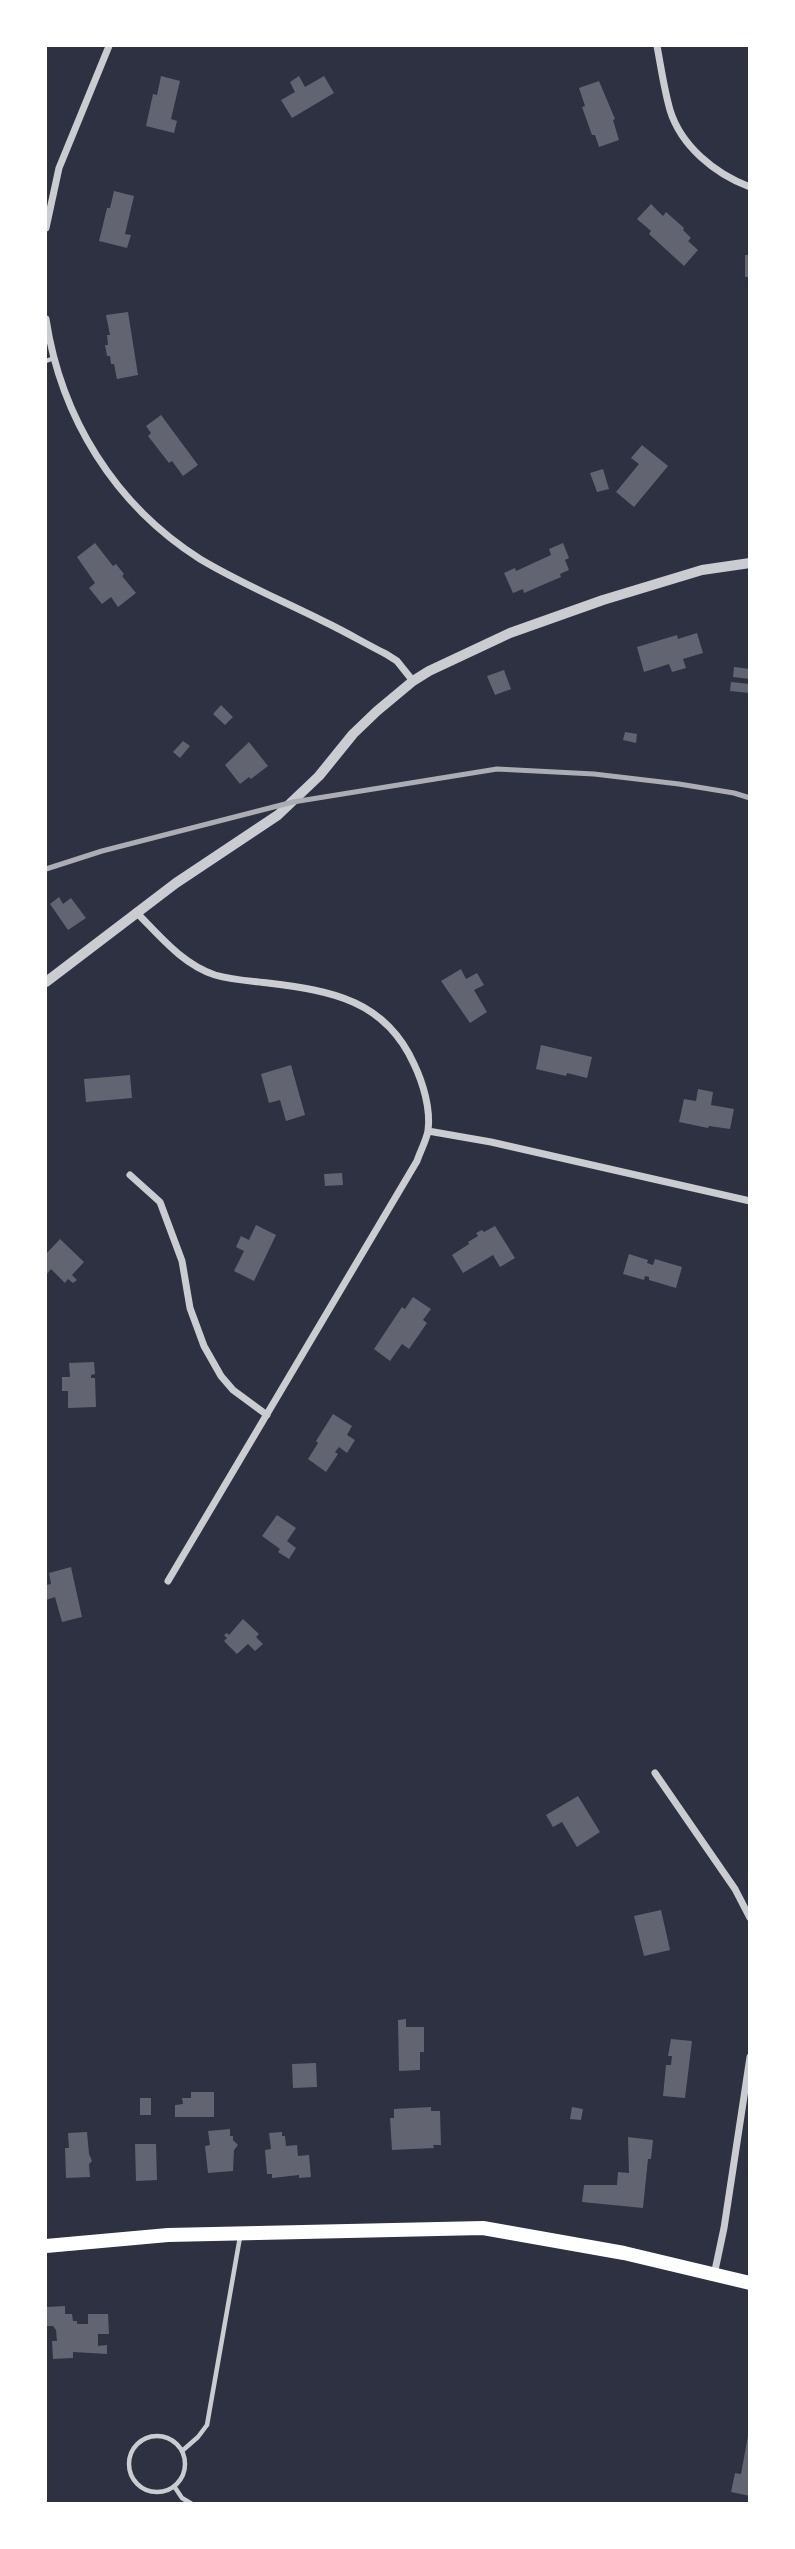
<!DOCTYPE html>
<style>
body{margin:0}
#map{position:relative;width:795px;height:2549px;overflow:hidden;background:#2d3142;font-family:"DejaVu Sans",sans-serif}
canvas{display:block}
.frame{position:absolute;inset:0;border:47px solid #fff;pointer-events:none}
</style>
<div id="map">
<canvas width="795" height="2549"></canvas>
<div class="frame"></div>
</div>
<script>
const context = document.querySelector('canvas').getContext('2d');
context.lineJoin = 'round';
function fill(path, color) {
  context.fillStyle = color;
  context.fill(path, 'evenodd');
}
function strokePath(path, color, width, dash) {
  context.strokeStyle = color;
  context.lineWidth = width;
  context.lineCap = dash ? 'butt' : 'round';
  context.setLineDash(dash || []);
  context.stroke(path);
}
const building = new Path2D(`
 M 161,76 L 180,81 L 171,119 L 177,121 L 174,133 L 146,126 L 153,94 L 157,95 Z
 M 299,76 L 305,87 L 324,76 L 334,93 L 292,118 L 281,100 L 295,92 L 290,82 Z
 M 599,81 L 615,119 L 613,120 L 619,140 L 599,147 L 595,135 L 592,135 L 582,107 L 585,106 L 579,88 Z
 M 114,191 L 134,196 L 125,234 L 131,235 L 127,248 L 99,241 L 107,208 L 110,208 Z
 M 651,204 L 663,216 L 666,212 L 684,228 L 683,230 L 691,238 L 688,241 L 698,250 L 684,266 L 649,234 L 651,231 L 637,219 Z
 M 745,255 L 750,255 L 750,277 L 745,277 Z
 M 128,312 L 138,375 L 117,379 L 114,364 L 111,364 L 110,356 L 107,356 L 105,345 L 108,345 L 107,335 L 110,335 L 106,315 Z
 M 161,415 L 198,465 L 183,476 L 172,461 L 169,463 L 148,436 L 151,433 L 146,426 Z
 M 642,445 L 668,466 L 634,507 L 616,492 L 639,464 L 631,458 Z
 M 603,469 L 609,489 L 597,492 L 590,473 Z
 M 95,543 L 113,566 L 116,564 L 124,574 L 122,576 L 136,593 L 118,607 L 111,597 L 102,604 L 89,588 L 95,583 L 77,557 Z
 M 563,543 L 569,558 L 565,560 L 569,570 L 560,574 L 561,577 L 524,593 L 523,589 L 513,593 L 504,573 L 515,568 L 516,571 L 551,555 L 549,549 Z
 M 697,633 L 703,653 L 683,659 L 686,668 L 672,672 L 669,664 L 644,672 L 637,647 L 677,635 L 678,639 Z
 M 734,667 L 750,669 L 750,679 L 733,677 Z
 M 504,670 L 511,689 L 495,695 L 487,676 Z
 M 731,682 L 750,684 L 750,693 L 730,691 Z
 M 221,705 L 233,717 L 225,725 L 213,714 Z
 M 625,732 L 637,734 L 636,743 L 623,740 Z
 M 183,741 L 190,746 L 180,758 L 173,752 Z
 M 249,742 L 268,766 L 251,779 L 249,777 L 240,784 L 225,765 Z
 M 59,897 L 63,904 L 71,898 L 86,918 L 68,930 L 50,904 Z
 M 461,969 L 466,979 L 477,973 L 484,985 L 474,990 L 487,1012 L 470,1023 L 441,981 Z
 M 541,1045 L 592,1057 L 587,1078 L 567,1073 L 566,1076 L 536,1069 Z
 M 291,1065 L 305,1115 L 286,1121 L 280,1100 L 269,1103 L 261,1074 Z
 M 130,1075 L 132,1098 L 86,1102 L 84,1079 Z
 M 698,1089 L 713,1092 L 711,1105 L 734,1109 L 730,1129 L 709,1126 L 708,1128 L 679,1122 L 684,1099 L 696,1101 Z
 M 342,1173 L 343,1185 L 325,1186 L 324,1174 Z
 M 256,1225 L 276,1235 L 254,1281 L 234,1271 L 244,1251 L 236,1247 L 241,1236 L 249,1240 Z
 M 495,1226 L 515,1258 L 500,1267 L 493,1255 L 463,1273 L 452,1255 L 469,1244 L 468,1242 L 478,1236 L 476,1233 L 482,1230 L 484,1232 Z
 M 60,1239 L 84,1262 L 72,1275 L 77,1280 L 73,1283 L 68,1279 L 65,1283 L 51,1269 L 46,1275 L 46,1254 Z
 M 629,1254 L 648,1260 L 647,1263 L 653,1265 L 655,1259 L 682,1267 L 676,1288 L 649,1280 L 649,1277 L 645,1276 L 644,1280 L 623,1274 Z
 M 413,1297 L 431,1309 L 423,1320 L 427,1323 L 409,1349 L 402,1344 L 390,1361 L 374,1349 L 402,1307 L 405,1309 Z
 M 94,1362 L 95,1374 L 91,1375 L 91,1378 L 95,1378 L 96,1407 L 68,1408 L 68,1391 L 62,1391 L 62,1377 L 70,1377 L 69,1363 Z
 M 333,1414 L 352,1426 L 347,1435 L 355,1440 L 347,1453 L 339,1447 L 335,1452 L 338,1454 L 326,1472 L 308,1459 L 318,1443 L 316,1441 Z
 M 277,1515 L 296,1528 L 287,1541 L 296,1548 L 289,1559 L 278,1552 L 280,1549 L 262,1536 Z
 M 71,1567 L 82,1617 L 62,1622 L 55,1597 L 46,1600 L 46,1585 L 51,1584 L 49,1573 Z
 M 243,1619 L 259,1634 L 256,1637 L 263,1644 L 255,1651 L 248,1644 L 237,1654 L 224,1641 L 227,1638 L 224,1635 L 227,1633 L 229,1635 Z
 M 578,1796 L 600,1832 L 577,1847 L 562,1822 L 553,1827 L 546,1815 Z
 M 661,1910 L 670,1950 L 644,1956 L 634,1916 Z
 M 406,2019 L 406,2027 L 424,2027 L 424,2052 L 420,2052 L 420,2070 L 399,2071 L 398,2020 Z
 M 671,2039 L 692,2041 L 685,2098 L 663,2096 L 666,2065 L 671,2065 L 672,2056 L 668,2056 Z
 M 316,2063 L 317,2087 L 293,2088 L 292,2064 Z
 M 191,2092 L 214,2092 L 214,2117 L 175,2117 L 175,2105 L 183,2104 L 182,2098 L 191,2098 Z
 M 140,2098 L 151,2098 L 151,2115 L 140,2115 Z
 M 431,2107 L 431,2111 L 440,2111 L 441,2145 L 433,2145 L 434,2148 L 392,2150 L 390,2118 L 394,2118 L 394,2109 Z
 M 572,2107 L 583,2109 L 581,2120 L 570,2119 Z
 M 230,2129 L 230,2136 L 233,2136 L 233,2140 L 238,2145 L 234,2150 L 233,2171 L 208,2173 L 205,2146 L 210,2145 L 208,2131 Z
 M 87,2132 L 89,2154 L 92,2161 L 89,2164 L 90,2177 L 66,2178 L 65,2148 L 69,2148 L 68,2133 Z
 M 282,2132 L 282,2136 L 285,2136 L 286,2146 L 297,2145 L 298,2156 L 309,2155 L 311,2177 L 299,2178 L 299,2175 L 272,2178 L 272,2174 L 267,2174 L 265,2150 L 271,2149 L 269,2133 Z
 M 628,2137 L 653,2140 L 651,2159 L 648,2159 L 643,2208 L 582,2202 L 584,2185 L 617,2185 L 618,2172 L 629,2173 Z
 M 135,2144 L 156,2144 L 157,2180 L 136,2181 Z
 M 65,2306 L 65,2314 L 72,2314 L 73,2321 L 77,2321 L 77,2324 L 88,2324 L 88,2314 L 108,2314 L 109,2334 L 98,2334 L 98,2346 L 107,2345 L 107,2354 L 73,2352 L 73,2358 L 53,2359 L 52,2341 L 57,2341 L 56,2330 L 53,2326 L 46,2326 L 46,2307 Z
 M 748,2436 L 750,2436 L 750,2496 L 731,2492 L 735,2473 L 741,2474 Z`);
const service = new Path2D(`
 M 46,361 L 54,358
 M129 2464a28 28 0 1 1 56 0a28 28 0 1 1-56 0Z
 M 182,2451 L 198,2437 L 207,2425 L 240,2237
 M 174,2486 L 182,2498 L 192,2504`);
const minor = new Path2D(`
 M 657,46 C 661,67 664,89 670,110 C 681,146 715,174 750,187
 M 46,228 L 59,168 L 109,46
 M 46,319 C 61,418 115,505 200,559 C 240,583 283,601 325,622 C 346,632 366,644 386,654 L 397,661 L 413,681
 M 136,912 C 160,936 182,964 215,975 C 232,980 251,981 268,983 C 332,991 385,1000 414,1064 C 423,1083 431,1109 428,1131 C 426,1141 420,1152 417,1161 L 168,1581
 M 428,1131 L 491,1142 L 750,1201
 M 130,1175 L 160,1202 L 182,1261 L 190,1308 L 204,1346 L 221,1376 L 233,1390 L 267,1415
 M 655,1773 L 735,1889 L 750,1918
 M 714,2275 L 724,2228 L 750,2057`);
const tertiary = new Path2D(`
 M 46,982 L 176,883 L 278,815 L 319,776 L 353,734 L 377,711 L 413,681 L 429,671 L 510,633 L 603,600 L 702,570 L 750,563`);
const primary = new Path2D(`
 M 46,2246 L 168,2235 L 483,2228 L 624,2253 L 750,2283`);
const rail = new Path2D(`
 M 46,869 L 102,851 L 293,802 L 497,769 L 594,774 L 679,784 L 734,793 L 750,798`);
fill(building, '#626471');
strokePath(service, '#caccd0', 4.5);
strokePath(minor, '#caccd0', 7);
strokePath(tertiary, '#caccd0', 10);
strokePath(primary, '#fff', 14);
strokePath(rail, '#abadb3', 5);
</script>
